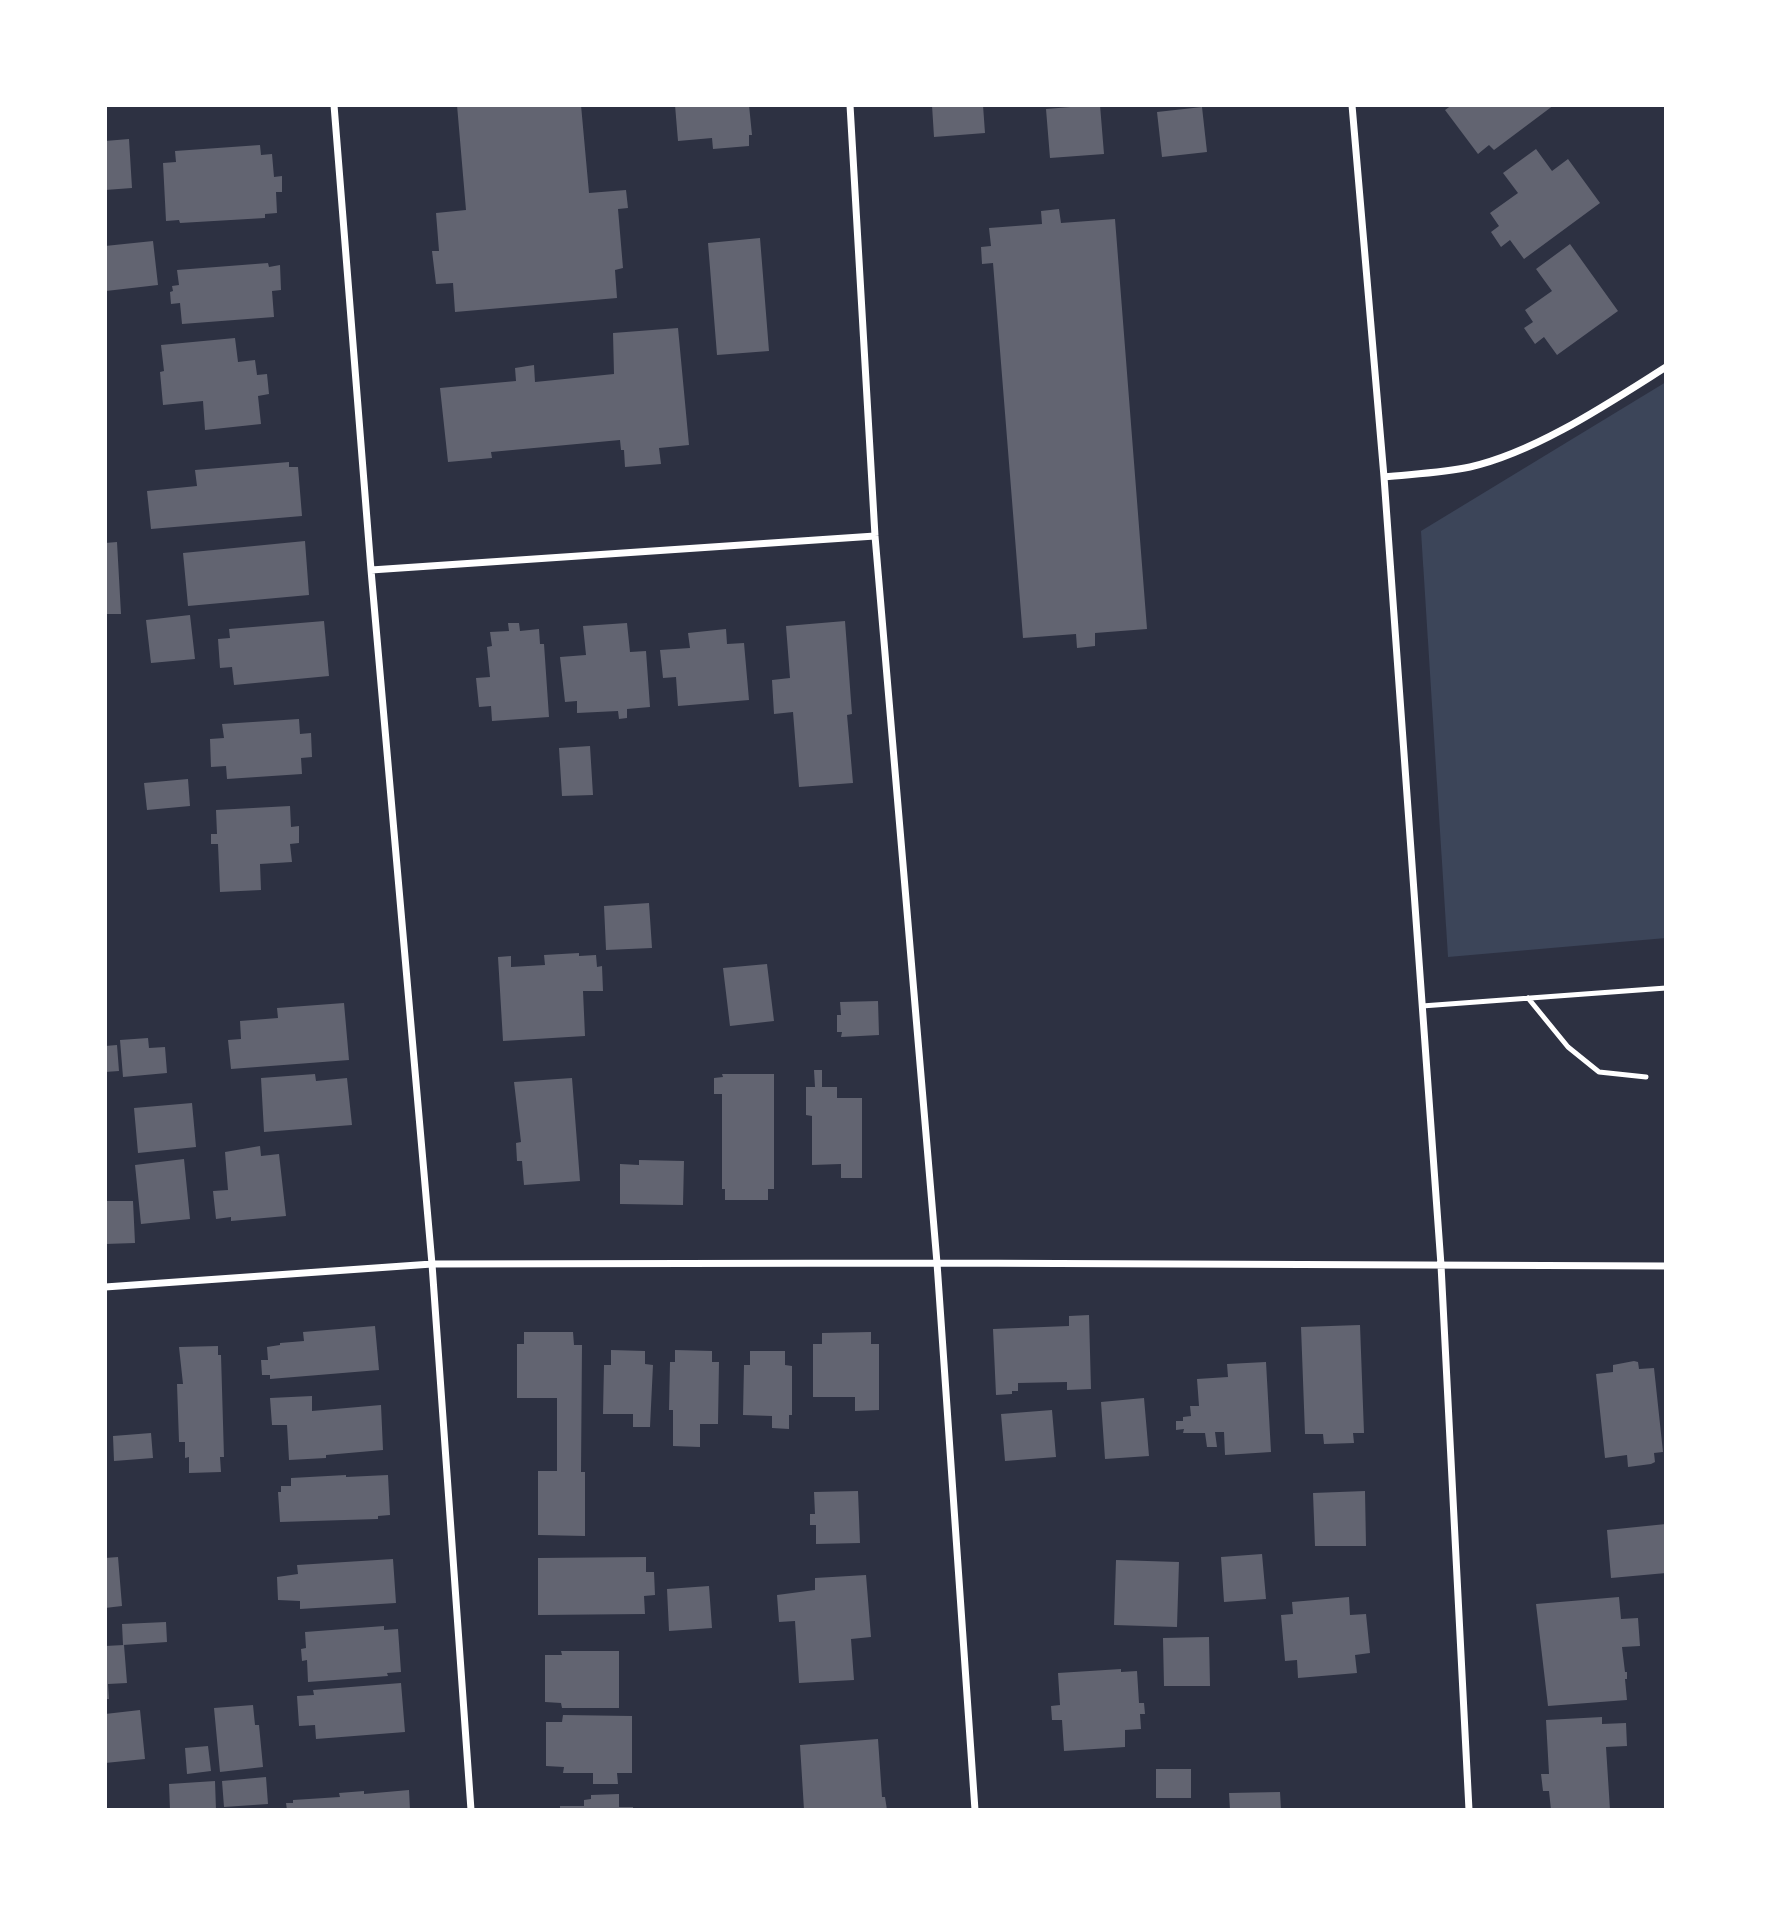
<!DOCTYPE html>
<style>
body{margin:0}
#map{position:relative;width:1771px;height:1915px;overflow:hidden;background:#2d3142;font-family:Signika,sans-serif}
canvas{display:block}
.frame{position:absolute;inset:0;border:107px solid #fff;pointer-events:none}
</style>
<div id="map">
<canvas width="1771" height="1915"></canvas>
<div class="frame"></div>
</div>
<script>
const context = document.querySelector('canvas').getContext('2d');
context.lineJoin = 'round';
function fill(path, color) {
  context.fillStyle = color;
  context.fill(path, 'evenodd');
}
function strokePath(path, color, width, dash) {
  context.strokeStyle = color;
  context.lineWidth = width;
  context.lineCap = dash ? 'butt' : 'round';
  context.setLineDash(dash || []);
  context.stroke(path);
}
const green = new Path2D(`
 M 1666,382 L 1666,938 L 1448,957 L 1421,531 Z`);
const building = new Path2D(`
 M 457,105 L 581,105 L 589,193 L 626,190 L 628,208 L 618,209 L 623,268 L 615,270 L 617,298 L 455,312 L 453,283 L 436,284 L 432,251 L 439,251 L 436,213 L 466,210 Z
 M 675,105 L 749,105 L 752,135 L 749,135 L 749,146 L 713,149 L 712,138 L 678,141 Z
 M 932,105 L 983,105 L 985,133 L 934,137 Z
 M 1095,105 L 1100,105 L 1104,154 L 1050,158 L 1046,109 Z
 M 1452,105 L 1554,105 L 1494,150 L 1489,145 L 1478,154 L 1445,110 Z
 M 1202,107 L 1207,152 L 1162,157 L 1157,112 Z
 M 129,139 L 132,188 L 105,190 L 105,141 Z
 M 260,145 L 261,155 L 272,154 L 274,177 L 282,176 L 282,192 L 276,192 L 277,213 L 265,214 L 265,218 L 180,223 L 179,220 L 166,221 L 163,163 L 176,162 L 175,151 Z
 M 1536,149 L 1552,171 L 1568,159 L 1600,203 L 1524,259 L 1510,240 L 1501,247 L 1491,232 L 1499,226 L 1490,213 L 1518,193 L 1503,173 Z
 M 1059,209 L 1061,223 L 1115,219 L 1147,629 L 1095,633 L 1095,646 L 1077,648 L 1076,634 L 1023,638 L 993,263 L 982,264 L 981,247 L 991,246 L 989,228 L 1042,224 L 1041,211 Z
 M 760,238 L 769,351 L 717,355 L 708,243 Z
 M 153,241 L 158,285 L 106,291 L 105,246 Z
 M 1570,244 L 1618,311 L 1557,355 L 1544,337 L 1535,344 L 1524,328 L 1533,322 L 1525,310 L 1552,291 L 1536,269 Z
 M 268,263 L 269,267 L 280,265 L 281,290 L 272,291 L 274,317 L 182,324 L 180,303 L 171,304 L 170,292 L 173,291 L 172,286 L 179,285 L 177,270 Z
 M 678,328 L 689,445 L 659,448 L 661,464 L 625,467 L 624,450 L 621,450 L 620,440 L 491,452 L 492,458 L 448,462 L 440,388 L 516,381 L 515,368 L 534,365 L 535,382 L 614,374 L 613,333 Z
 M 235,338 L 238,362 L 255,360 L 257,375 L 267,374 L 269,394 L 258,396 L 261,424 L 205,430 L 203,401 L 163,405 L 160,372 L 164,371 L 161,345 Z
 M 289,462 L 289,467 L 298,467 L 302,516 L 151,529 L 147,491 L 197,486 L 195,470 Z
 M 305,541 L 309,595 L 188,606 L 183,553 Z
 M 117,542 L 121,614 L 105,614 L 105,543 Z
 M 190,615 L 195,659 L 151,663 L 146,620 Z
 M 324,621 L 329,676 L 234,685 L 232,667 L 220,668 L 218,639 L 230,638 L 229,629 Z
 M 845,621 L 852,714 L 847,715 L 853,783 L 799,787 L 793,712 L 774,714 L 772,680 L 790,678 L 786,626 Z
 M 508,623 L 519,623 L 520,631 L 539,629 L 540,644 L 544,644 L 549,717 L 492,721 L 491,706 L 479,707 L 476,678 L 490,677 L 487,647 L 492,646 L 490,632 L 509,631 Z
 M 627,623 L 630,652 L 646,651 L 650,707 L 627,709 L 627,718 L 619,719 L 618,711 L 577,713 L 577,701 L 565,702 L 560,657 L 586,655 L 583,626 Z
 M 726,629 L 727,644 L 744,643 L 749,700 L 678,706 L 676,677 L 663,678 L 660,650 L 690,648 L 688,633 Z
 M 299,719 L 300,734 L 311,733 L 312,757 L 301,758 L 302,774 L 227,779 L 226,766 L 211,767 L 210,739 L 224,738 L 222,724 Z
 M 590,746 L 593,795 L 562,796 L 559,748 Z
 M 188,779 L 190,806 L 147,810 L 144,783 Z
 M 290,806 L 291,827 L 299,826 L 299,843 L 290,844 L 292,862 L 260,864 L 261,890 L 220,892 L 218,844 L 211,844 L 211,834 L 217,834 L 216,810 Z
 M 649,903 L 652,948 L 606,950 L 604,906 Z
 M 579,953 L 579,956 L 596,955 L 597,967 L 602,966 L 603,991 L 583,991 L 585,1036 L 503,1041 L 498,957 L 511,956 L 511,967 L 545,965 L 544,955 Z
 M 767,964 L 774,1021 L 730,1026 L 723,968 Z
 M 878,1001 L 879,1035 L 841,1037 L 842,1032 L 837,1032 L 837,1015 L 841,1015 L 840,1002 Z
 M 344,1003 L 349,1060 L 231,1069 L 228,1040 L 241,1039 L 240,1021 L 278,1018 L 277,1008 Z
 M 148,1038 L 149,1048 L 165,1047 L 167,1073 L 123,1077 L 120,1040 Z
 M 117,1045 L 119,1071 L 105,1072 L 105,1046 Z
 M 814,1070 L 822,1070 L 822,1087 L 837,1087 L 837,1098 L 862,1098 L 862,1178 L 841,1178 L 841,1164 L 812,1165 L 812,1116 L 806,1115 L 806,1087 L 815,1087 Z
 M 315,1074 L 316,1081 L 347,1078 L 352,1125 L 264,1132 L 261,1078 Z
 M 722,1074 L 774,1074 L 774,1189 L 768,1189 L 768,1200 L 725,1200 L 725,1189 L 722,1189 L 722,1094 L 714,1094 L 714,1078 L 723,1077 Z
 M 572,1078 L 580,1181 L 524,1185 L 522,1161 L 517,1161 L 516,1143 L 521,1142 L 514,1082 Z
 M 192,1103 L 196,1147 L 138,1153 L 134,1108 Z
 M 260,1146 L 261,1156 L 279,1154 L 286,1216 L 231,1221 L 231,1217 L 216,1219 L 213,1191 L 228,1190 L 225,1152 Z
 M 184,1159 L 190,1219 L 141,1224 L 135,1165 Z
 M 639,1160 L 684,1161 L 683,1205 L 620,1204 L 620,1164 L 639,1165 Z
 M 105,1201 L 133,1201 L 135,1243 L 105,1244 Z
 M 1089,1315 L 1091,1389 L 1067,1390 L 1067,1382 L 1018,1383 L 1018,1391 L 1012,1391 L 1012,1394 L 996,1395 L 993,1329 L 1069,1326 L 1069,1316 Z
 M 1360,1325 L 1364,1433 L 1353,1433 L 1354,1443 L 1324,1444 L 1323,1434 L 1305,1434 L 1301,1327 Z
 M 375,1326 L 379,1370 L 270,1379 L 270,1375 L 262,1375 L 261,1360 L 268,1360 L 267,1347 L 280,1345 L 280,1343 L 304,1341 L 303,1332 Z
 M 524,1332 L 573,1332 L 574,1345 L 582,1345 L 581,1472 L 585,1472 L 585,1536 L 538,1535 L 538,1471 L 557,1471 L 557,1398 L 517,1398 L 517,1344 L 524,1344 Z
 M 871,1332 L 871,1344 L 879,1344 L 879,1410 L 855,1411 L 855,1397 L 813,1397 L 813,1344 L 822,1344 L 822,1333 Z
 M 218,1346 L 218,1355 L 221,1355 L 224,1457 L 220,1457 L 221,1472 L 189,1473 L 189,1457 L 185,1458 L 185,1442 L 179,1442 L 177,1384 L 183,1384 L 179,1347 Z
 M 611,1350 L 645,1351 L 645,1364 L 653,1365 L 650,1427 L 633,1427 L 633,1414 L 603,1414 L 604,1365 L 611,1365 Z
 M 675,1350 L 712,1351 L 712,1362 L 719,1362 L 718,1424 L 700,1424 L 700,1447 L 673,1446 L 673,1410 L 669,1410 L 670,1362 L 675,1362 Z
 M 750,1351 L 785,1351 L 785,1365 L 792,1366 L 792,1415 L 789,1415 L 789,1429 L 772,1428 L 772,1416 L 743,1415 L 744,1365 L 750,1365 Z
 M 1634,1361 L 1638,1362 L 1639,1369 L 1654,1368 L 1663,1452 L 1654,1453 L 1655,1462 L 1651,1464 L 1628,1467 L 1627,1455 L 1605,1458 L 1596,1374 L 1613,1372 L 1613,1365 Z
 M 1266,1362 L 1271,1452 L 1225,1455 L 1224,1432 L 1215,1432 L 1217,1447 L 1207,1447 L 1205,1433 L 1183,1433 L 1184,1429 L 1176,1430 L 1176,1421 L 1183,1421 L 1183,1417 L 1191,1416 L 1190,1406 L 1199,1406 L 1197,1379 L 1228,1377 L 1227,1364 Z
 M 312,1396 L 312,1411 L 381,1405 L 383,1450 L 326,1455 L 326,1458 L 289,1460 L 287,1425 L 272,1425 L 270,1398 Z
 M 1144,1398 L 1149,1456 L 1105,1459 L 1101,1402 Z
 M 1052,1410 L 1056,1457 L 1005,1461 L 1001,1414 Z
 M 151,1433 L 153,1458 L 114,1461 L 113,1436 Z
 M 346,1475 L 346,1477 L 388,1475 L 390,1515 L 378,1516 L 378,1519 L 280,1522 L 278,1492 L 281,1492 L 281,1486 L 291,1486 L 291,1478 Z
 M 858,1491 L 860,1543 L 816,1544 L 816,1525 L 810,1525 L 810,1514 L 815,1514 L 814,1492 Z
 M 1365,1491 L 1366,1546 L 1315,1546 L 1313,1493 Z
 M 1666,1524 L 1666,1573 L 1611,1578 L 1607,1530 Z
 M 1262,1554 L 1266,1599 L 1224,1602 L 1221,1557 Z
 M 118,1557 L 122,1606 L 105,1608 L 105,1558 Z
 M 646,1557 L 646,1572 L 654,1572 L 655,1595 L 644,1596 L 645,1614 L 538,1615 L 538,1558 Z
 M 393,1559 L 396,1603 L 300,1609 L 300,1601 L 278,1600 L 277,1577 L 298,1574 L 297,1565 Z
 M 1116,1560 L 1179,1562 L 1177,1627 L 1114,1625 Z
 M 866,1575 L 871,1637 L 851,1639 L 854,1680 L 799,1683 L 795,1621 L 779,1622 L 777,1595 L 815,1590 L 815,1578 Z
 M 709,1586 L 712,1628 L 669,1631 L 667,1589 Z
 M 1349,1597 L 1350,1615 L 1366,1614 L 1370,1653 L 1355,1655 L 1357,1673 L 1298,1678 L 1297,1660 L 1285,1661 L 1281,1615 L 1293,1614 L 1292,1602 Z
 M 1619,1597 L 1621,1619 L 1638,1618 L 1640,1646 L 1622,1647 L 1625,1672 L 1627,1672 L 1627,1679 L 1625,1679 L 1627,1700 L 1548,1706 L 1536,1604 Z
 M 166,1622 L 167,1642 L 123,1645 L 122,1624 Z
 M 384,1626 L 384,1630 L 398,1629 L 401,1672 L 387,1673 L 388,1676 L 308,1682 L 307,1660 L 302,1661 L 301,1649 L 306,1648 L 305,1632 Z
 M 1209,1637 L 1210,1686 L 1164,1686 L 1163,1638 Z
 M 124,1645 L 127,1683 L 108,1684 L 109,1699 L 105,1699 L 105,1646 Z
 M 561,1651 L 619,1651 L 619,1708 L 562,1708 L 561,1703 L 545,1702 L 545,1655 L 562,1655 Z
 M 1121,1669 L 1121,1672 L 1137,1671 L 1139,1703 L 1144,1703 L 1145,1714 L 1140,1714 L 1141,1729 L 1125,1730 L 1125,1747 L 1064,1751 L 1062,1720 L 1052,1720 L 1051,1706 L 1060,1705 L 1058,1673 Z
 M 401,1683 L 405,1732 L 316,1739 L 315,1725 L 299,1726 L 297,1696 L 314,1695 L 313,1690 Z
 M 253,1705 L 255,1725 L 259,1725 L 263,1767 L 220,1772 L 214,1708 Z
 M 140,1710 L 145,1759 L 105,1763 L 105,1714 Z
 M 563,1715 L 632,1716 L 632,1773 L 617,1773 L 618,1784 L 593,1784 L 593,1773 L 563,1773 L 564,1767 L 546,1766 L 546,1722 L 562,1722 Z
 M 1602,1717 L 1602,1724 L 1626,1723 L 1627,1746 L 1606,1747 L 1610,1810 L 1551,1810 L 1549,1791 L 1543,1791 L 1541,1774 L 1549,1774 L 1546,1720 Z
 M 878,1739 L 882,1797 L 885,1797 L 887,1810 L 804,1810 L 800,1745 Z
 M 208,1746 L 211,1771 L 187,1774 L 185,1748 Z
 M 1156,1769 L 1191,1769 L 1191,1798 L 1156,1798 Z
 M 266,1777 L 268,1804 L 224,1807 L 222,1781 Z
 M 215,1781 L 216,1810 L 170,1810 L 169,1784 Z
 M 409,1790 L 410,1810 L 287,1810 L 286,1803 L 293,1803 L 293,1800 L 340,1797 L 339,1793 L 364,1791 L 364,1794 Z
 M 1280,1792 L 1281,1810 L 1230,1810 L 1229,1793 Z
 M 619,1794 L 619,1807 L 633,1807 L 633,1810 L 560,1810 L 560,1806 L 584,1806 L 584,1800 L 591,1799 L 591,1795 Z`);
const service = new Path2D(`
 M 1528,998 L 1568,1047 L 1599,1072 L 1646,1077
 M 1422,1006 L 1666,988`);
const minor = new Path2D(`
 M 334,105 L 371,570 L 432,1264 L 471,1810
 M 850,105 L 875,536 L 937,1263 L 975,1810
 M 1352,105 L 1384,477 L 1441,1265 L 1469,1810
 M 1384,477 C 1412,474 1442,473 1470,467 C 1536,452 1609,403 1666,367
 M 371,570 L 875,536
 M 105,1287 L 432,1264 L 937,1263 L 1666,1266`);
fill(green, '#3c4559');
fill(building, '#626471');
strokePath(service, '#fff', 5);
strokePath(minor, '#fff', 7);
</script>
